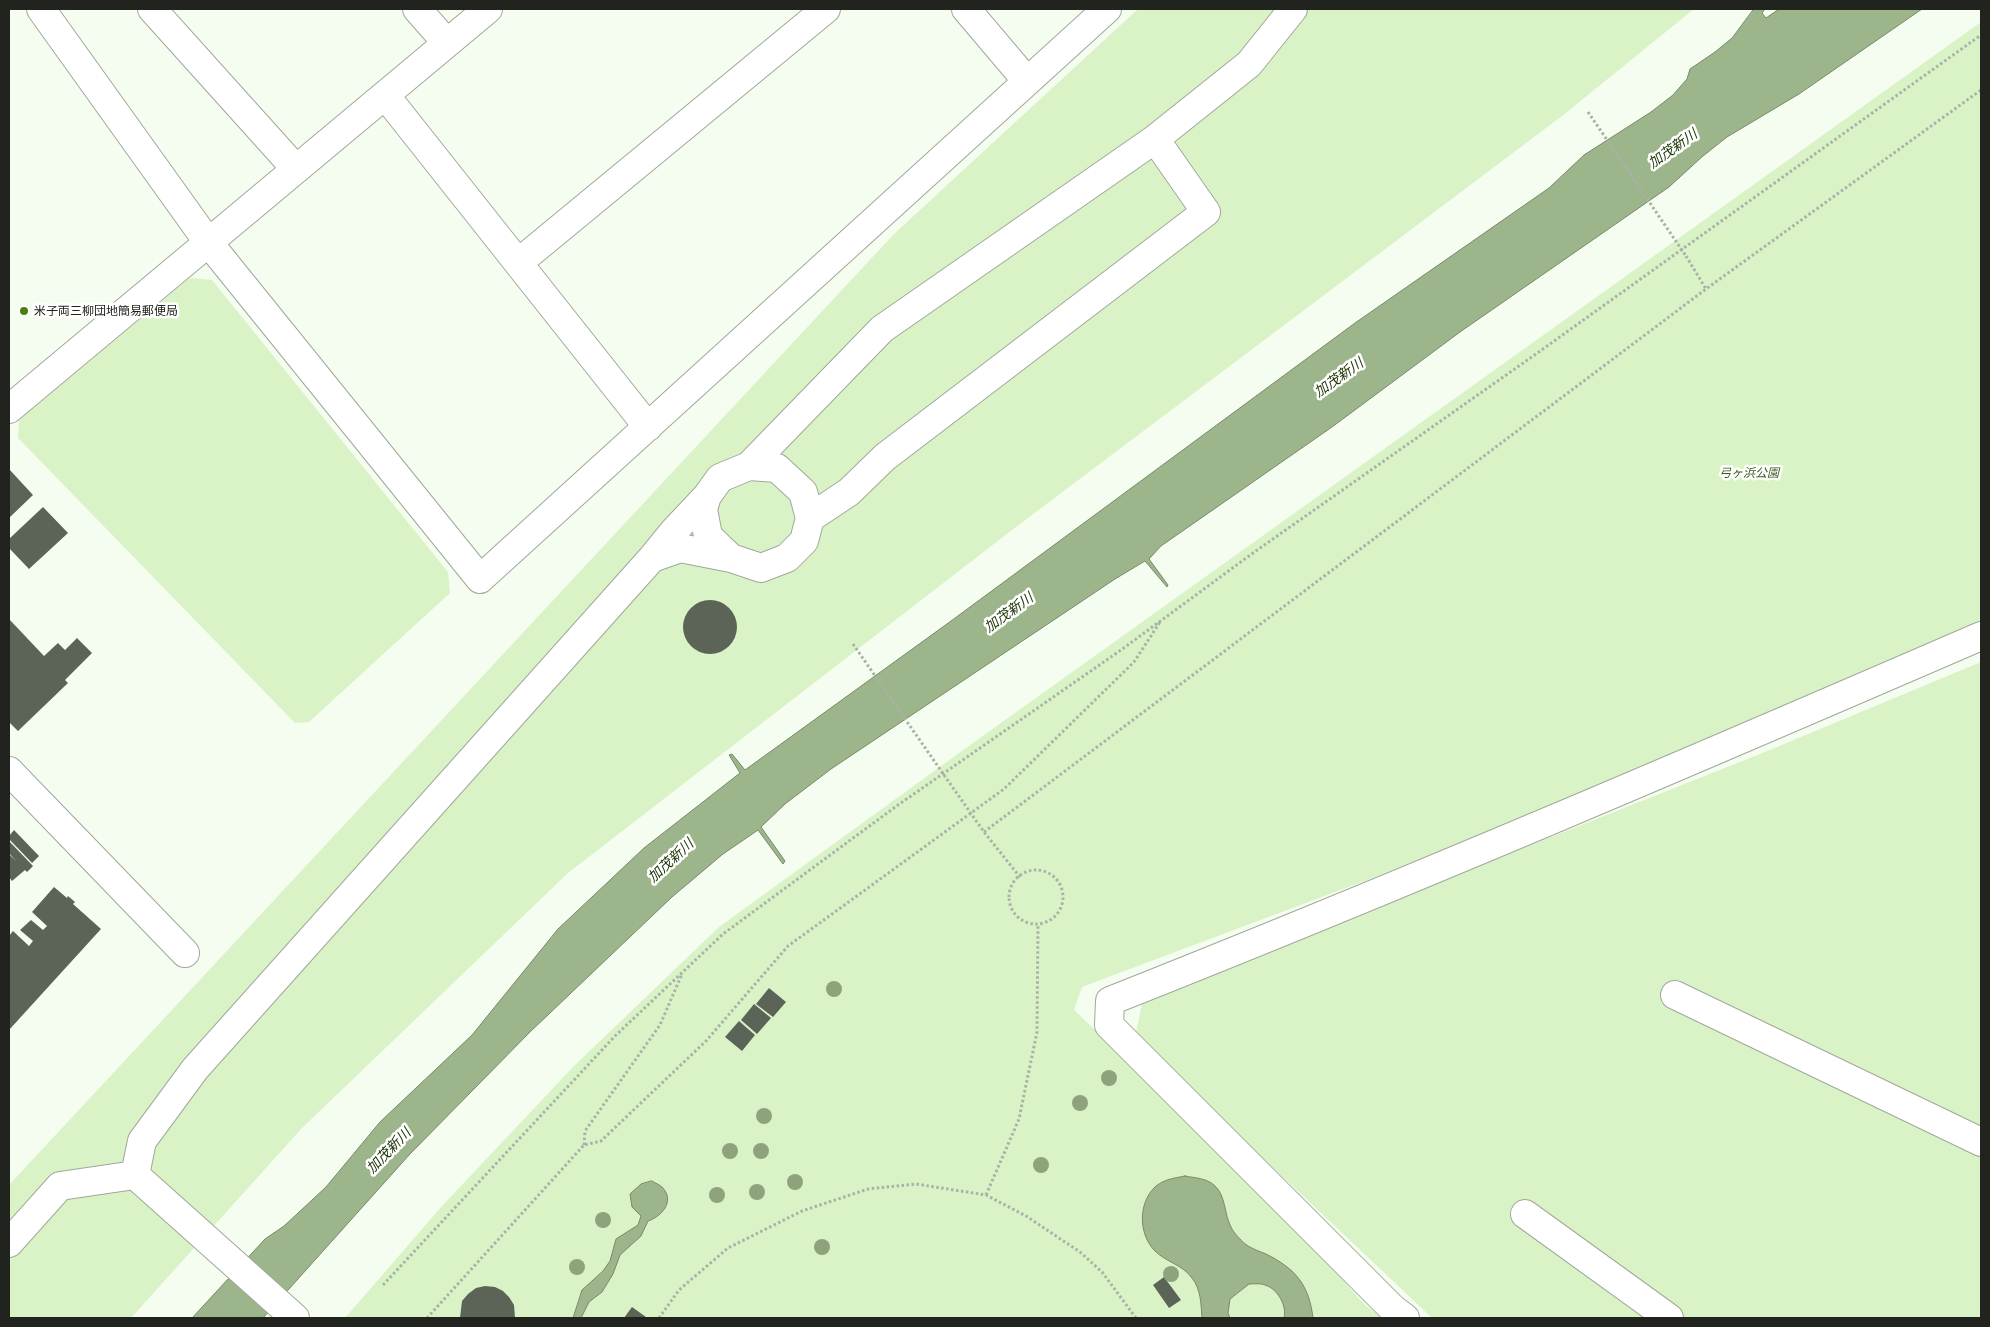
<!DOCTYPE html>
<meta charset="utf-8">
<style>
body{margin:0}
#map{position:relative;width:1990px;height:1327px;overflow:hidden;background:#f4fdef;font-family:Literata,serif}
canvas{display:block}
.frame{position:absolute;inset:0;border:10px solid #21241e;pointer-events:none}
</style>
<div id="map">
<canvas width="1990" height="1327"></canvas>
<div class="frame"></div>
</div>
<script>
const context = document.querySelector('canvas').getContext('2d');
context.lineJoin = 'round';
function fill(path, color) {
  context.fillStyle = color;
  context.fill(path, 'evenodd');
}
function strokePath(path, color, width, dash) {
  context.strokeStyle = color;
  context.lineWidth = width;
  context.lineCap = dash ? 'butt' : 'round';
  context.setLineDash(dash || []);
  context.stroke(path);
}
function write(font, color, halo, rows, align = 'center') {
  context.font = font + ' Literata,"Noto Sans JP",serif';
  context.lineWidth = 5;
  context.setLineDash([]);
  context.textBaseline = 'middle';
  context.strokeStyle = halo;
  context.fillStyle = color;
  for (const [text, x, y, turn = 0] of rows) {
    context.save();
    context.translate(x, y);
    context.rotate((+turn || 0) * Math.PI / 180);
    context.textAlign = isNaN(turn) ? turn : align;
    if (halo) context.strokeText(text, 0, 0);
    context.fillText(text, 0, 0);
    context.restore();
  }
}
const green = new Path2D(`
 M 1138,9 L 1694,9 L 1562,116 L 1012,530 L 568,873 L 301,1129 L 131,1318 L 9,1318 L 9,1185 L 894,234 Z
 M 1981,22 L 1981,626 L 1668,759 L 1370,879 L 1082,987 L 1074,1010 L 1254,1180 L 1364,1304 L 1382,1318 L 345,1318 L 442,1206 L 574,1066 L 719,927 L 959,753 Z
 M 190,278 L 212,280 L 448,572 L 450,593 L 309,722 L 295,723 L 18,438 L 19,420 Z
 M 1981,662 L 1981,1318 L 1432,1318 L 1135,1037 L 1143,999 L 1760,754 Z`);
const water = new Path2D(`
 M 1754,9 L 1765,9 L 1762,13 L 1766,18 L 1779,9 L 1922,9 L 1799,94 L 1727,137 L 1703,156 L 1669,187 L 1460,332 L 1332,427 L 1161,546 L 1149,559 L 1168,585 L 1167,587 L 1145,561 L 1115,579 L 831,769 L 785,804 L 761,827 L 785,861 L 783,864 L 758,830 L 723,854 L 672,897 L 530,1032 L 410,1154 L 263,1318 L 192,1318 L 265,1239 L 284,1226 L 326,1187 L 380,1122 L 472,1035 L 558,929 L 644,848 L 740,773 L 729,755 L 732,754 L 745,770 L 951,621 L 1355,323 L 1549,188 L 1584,155 L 1651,112 L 1673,95 L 1687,79 L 1690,69 L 1715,52 L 1732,38 Z
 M 1185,1176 C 1195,1178 1206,1178 1214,1185 C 1226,1195 1224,1214 1231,1227 C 1233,1232 1239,1238 1243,1242 C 1249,1248 1259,1251 1266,1254 C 1296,1269 1309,1285 1313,1318 L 1284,1318 C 1287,1306 1278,1289 1265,1285 C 1261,1283 1253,1284 1249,1284 L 1230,1299 L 1228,1313 L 1230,1318 L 1202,1318 C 1201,1305 1201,1289 1192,1278 C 1183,1265 1166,1262 1155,1251 C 1138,1234 1138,1202 1156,1186 C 1165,1179 1175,1178 1185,1176 Z
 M 652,1181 C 655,1183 660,1185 662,1187 C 676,1201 661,1217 648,1221 L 641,1236 L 620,1255 L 613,1274 L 602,1292 L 589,1302 L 581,1318 L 573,1318 L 582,1290 L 603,1271 L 610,1261 L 616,1239 L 638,1225 L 641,1216 L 632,1207 L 630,1194 L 641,1184 Z`);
const building = new Path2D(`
 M 9,469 L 33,495 L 9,518 Z
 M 43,507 L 68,533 L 29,569 L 9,548 L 9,539 Z
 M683 627a27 27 0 1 1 54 0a27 27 0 1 1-54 0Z
 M 9,619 L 44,656 L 58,643 L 65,650 L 77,638 L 92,653 L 65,680 L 68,683 L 18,731 L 9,722 Z
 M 14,830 L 39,856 L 32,863 L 9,839 L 9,836 Z
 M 9,841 L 33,866 L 27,872 L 25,870 L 12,881 L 9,877 L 9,854 L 16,861 L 9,853 Z
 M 54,887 L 67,898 L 68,896 L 75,902 L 73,904 L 101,929 L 9,1030 L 9,936 L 13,931 L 29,946 L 33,941 L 20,930 L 31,920 L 43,930 L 47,926 L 32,912 Z
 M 769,988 L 786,1002 L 773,1017 L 756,1004 Z
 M 754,1004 L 771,1018 L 757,1034 L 741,1020 Z
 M 739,1021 L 755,1035 L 742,1051 L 725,1037 Z
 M 1164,1277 L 1181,1300 L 1169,1308 L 1153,1285 Z
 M 485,1286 L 495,1287 L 503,1291 L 509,1297 L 514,1305 L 515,1318 L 460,1318 L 462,1301 L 468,1294 L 476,1288 Z
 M 632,1307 L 646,1317 L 645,1318 L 624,1318 Z`);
const path = new Path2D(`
 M 1686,256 L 1706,289
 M 944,775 L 984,832 L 1020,877
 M 984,832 L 1706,289 L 1981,90
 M1009 897a27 27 0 1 1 54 0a27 27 0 1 1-54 0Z
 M 584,1145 L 585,1131 L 660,1025 L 682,974
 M 986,1195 L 1019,1119 L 1037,1032 L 1038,924
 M 383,1285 L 615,1036 L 723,934 L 898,805 L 1121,650 L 1253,553 L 1536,354 L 1981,35
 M 427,1318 L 584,1145 L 601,1141 L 706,1041 L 788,946 L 1004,789 L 1134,662 L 1160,622
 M 659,1318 L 679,1290 L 728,1248 L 802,1211 L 868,1189 L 916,1184 L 986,1195 L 1026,1216 L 1080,1252 L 1102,1272 L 1136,1318`);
const minor = new Path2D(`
 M 41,9 L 208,242 L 480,579 L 1107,9
 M 152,9 L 296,169
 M 417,9 L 447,43
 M 966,9 L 1027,81
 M 385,95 L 648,427
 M 1155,139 L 1249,64 L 1293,9
 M 518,263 L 826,9
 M 9,409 L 488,9
 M 749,466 L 882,329 L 1155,139 L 1206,212 L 885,457 L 849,492 L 810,518
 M 707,496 L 674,531 L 652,558 L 680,548 L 731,558 L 761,568 L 787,558 L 804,541 L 810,518 L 803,492 L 777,468 L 749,466 L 720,478 L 707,496 L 703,509 L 708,536 L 731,558
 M 9,771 L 185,953
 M 1675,995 L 1981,1142
 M 1525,1214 L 1669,1318
 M 9,1243 L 60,1186 L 135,1175
 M 295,1318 L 135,1175 L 142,1141 L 195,1069 L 652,558
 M 1405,1318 L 1393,1309 L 1109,1025 L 1110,1001 C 1403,885 1692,761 1981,636`);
const pathBridge = new Path2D(`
 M 1588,112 L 1686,256
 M 853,644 L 944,775`);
const trees = [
 [834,989],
 [1109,1078],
 [1080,1103],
 [764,1116],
 [730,1151],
 [761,1151],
 [1041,1165],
 [795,1182],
 [757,1192],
 [717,1195],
 [603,1220],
 [822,1247],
 [577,1267],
 [1171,1274]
];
const markers = [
 [24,311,5,"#4c7e0f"]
];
const poiNames = [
 ["米子両三柳団地簡易郵便局",34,311]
];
const parkNames = [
 ["弓ヶ浜公園",1749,473]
];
const waterNames = [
 ["加茂新川",1673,149,-35],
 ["加茂新川",1339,378,-35],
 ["加茂新川",1009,613,-36],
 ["加茂新川",671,861,-43],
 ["加茂新川",389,1151,-46]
];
fill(green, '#d9f3c7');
fill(water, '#9db58b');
strokePath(water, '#788a6a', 1);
fill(building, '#5c6357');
strokePath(minor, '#a0a89b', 30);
strokePath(path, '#aab1a6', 3, [2.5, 2.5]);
strokePath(minor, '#fff', 28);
strokePath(pathBridge, '#aab1a6', 3, [2.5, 2.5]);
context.fillStyle = '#8ea37c';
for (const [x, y] of trees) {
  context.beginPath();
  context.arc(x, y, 8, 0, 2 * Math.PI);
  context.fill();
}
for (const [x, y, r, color] of markers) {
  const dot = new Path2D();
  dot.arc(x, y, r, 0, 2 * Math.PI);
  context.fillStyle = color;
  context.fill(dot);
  strokePath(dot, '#fff', 2);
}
write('12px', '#21241e', '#fff', poiNames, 'left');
write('italic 12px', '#3a591d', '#fff', parkNames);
write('italic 14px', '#213809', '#fff', waterNames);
</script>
